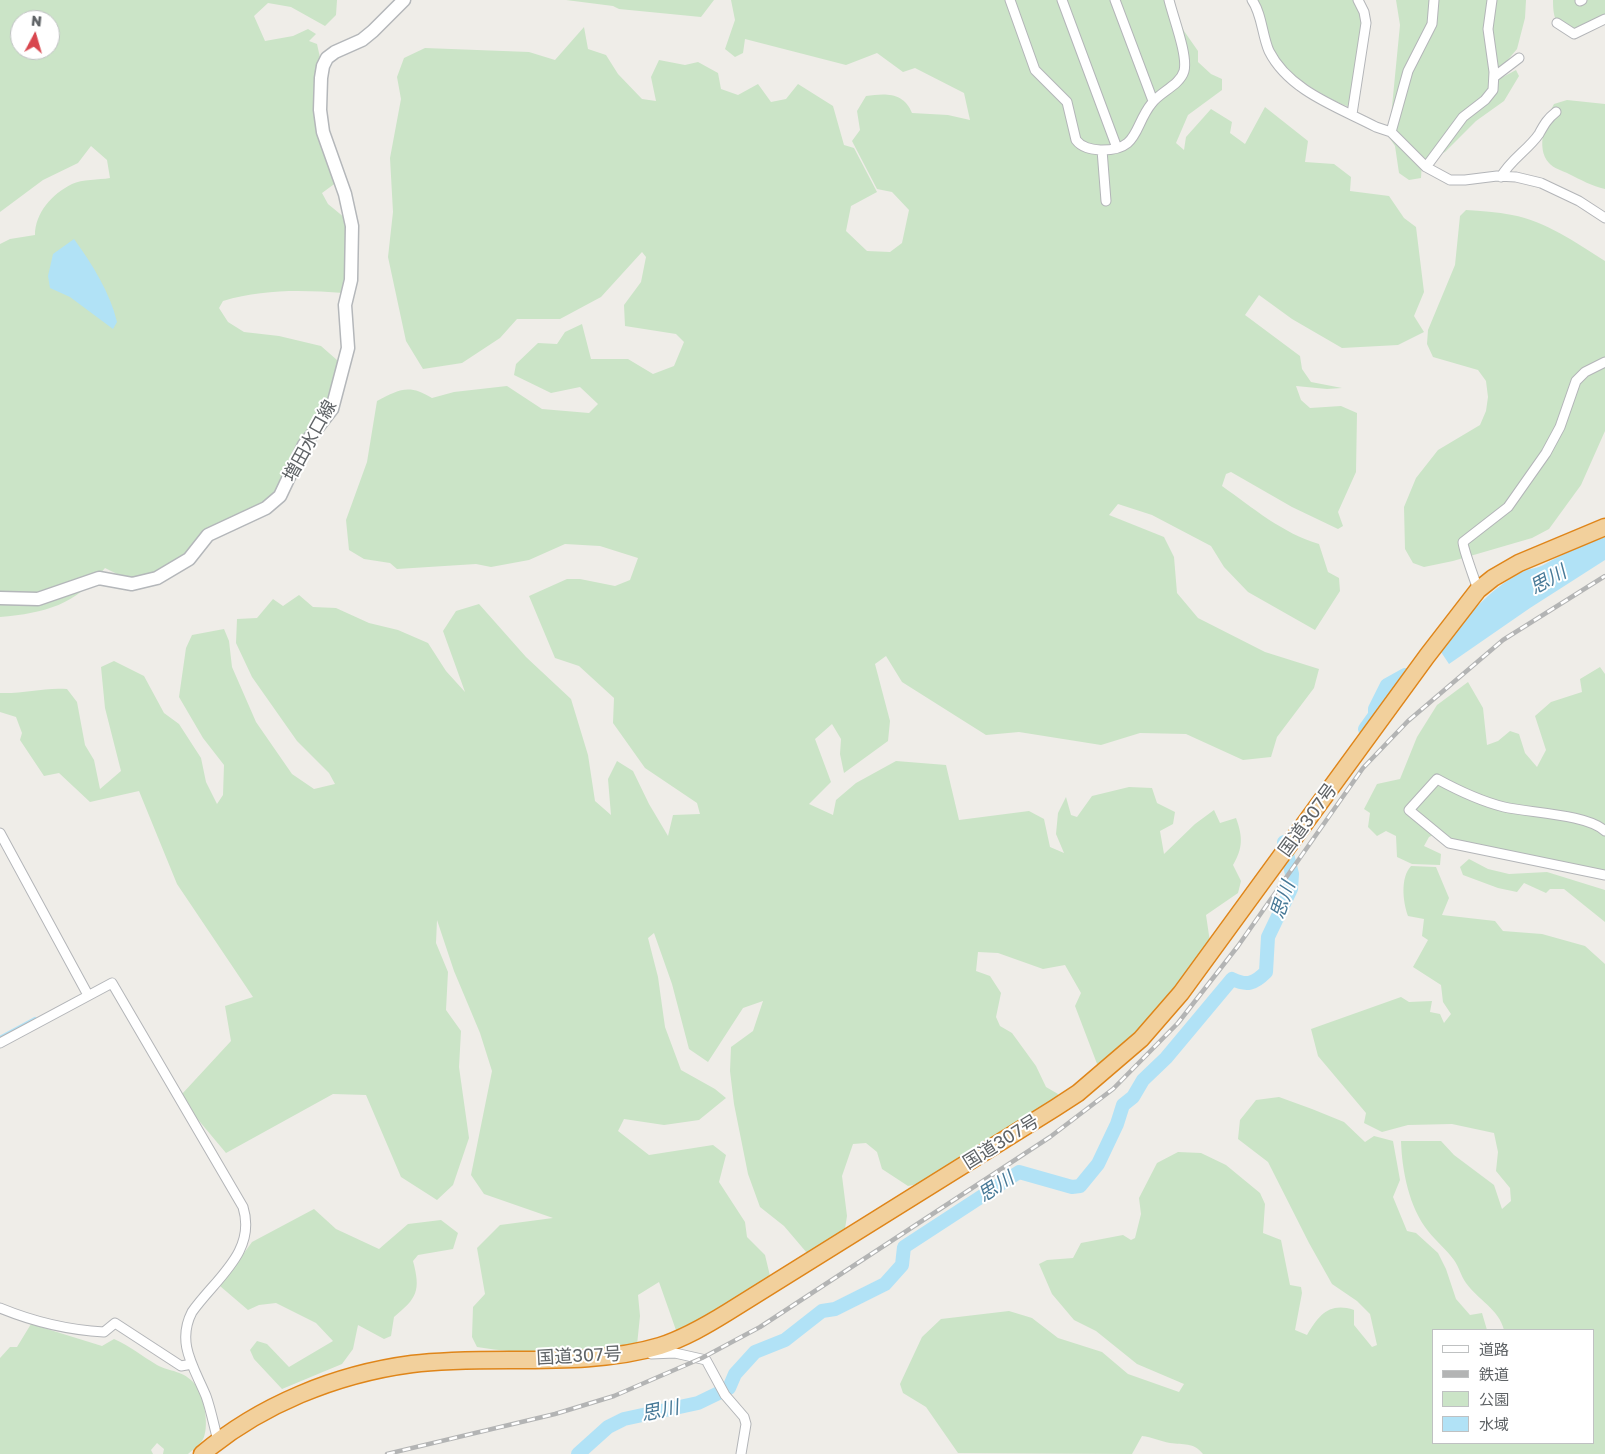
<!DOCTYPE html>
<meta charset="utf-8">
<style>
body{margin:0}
#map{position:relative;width:1605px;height:1454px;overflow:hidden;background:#efede8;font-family:"Golos Text","Noto Sans JP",sans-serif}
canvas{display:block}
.legend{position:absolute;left:1432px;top:1329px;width:162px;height:115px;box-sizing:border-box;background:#fff;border:1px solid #bfc1c2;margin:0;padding:6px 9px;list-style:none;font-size:15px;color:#5f6366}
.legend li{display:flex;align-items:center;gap:10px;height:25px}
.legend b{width:25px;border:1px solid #bfc1c2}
.north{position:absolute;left:10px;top:10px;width:50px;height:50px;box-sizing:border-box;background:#fff;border:1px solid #bfc1c2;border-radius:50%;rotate:6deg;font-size:14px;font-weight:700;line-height:20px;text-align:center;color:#5f6366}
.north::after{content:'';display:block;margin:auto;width:18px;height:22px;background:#d8464e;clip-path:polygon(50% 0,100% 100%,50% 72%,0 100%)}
</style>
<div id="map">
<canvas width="1605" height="1454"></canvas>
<ul class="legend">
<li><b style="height:6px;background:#fff"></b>道路</li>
<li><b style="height:6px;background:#b3b4b4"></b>鉄道</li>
<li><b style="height:14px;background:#cbe4c7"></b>公園</li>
<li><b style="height:14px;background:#b1e2f6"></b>水域</li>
</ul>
<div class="north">N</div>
</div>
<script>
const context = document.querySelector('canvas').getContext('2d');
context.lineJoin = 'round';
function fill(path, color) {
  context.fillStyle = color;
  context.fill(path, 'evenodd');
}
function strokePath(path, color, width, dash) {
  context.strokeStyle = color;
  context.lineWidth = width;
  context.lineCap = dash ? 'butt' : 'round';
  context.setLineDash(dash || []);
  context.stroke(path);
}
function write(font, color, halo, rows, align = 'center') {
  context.font = font + ' "Golos Text","Noto Sans JP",sans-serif';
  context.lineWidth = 4;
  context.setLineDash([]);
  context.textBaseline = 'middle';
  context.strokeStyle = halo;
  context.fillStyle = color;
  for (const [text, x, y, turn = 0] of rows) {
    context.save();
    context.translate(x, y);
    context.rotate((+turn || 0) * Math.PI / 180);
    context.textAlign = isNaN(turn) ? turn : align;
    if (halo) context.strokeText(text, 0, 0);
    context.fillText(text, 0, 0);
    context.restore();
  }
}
const green = new Path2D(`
 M 0,0 L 337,0 L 336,15 L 325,26 L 291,7 L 268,3 L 254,16 L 265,41 L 293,36 L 308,29 L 316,34 L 309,41 L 317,44 L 321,62 L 317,88 L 337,182 L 322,193 L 328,204 L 345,218 L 350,243 L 344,293 C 302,290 263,289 223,301 L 219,308 L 228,322 L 244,332 L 279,336 L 321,346 L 337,360 L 340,393 L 277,494 L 259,507 L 198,540 L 178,560 L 146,578 L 127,579 L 105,568 C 75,605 46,613 0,617 L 0,244 L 10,239 L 35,235 C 35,213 52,194 72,184 C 82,179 99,180 110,178 L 107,160 L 91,146 L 78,163 L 43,180 L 0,212 ZM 20,20 L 50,20 L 50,50 L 20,50 Z
 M 566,0 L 714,0 L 701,17 L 619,9 L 613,6 Z
 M 731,0 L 1170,0 L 1184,31 L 1198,51 L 1198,62 L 1211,74 L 1222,79 L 1222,90 L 1188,115 L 1176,143 L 1184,150 L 1186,137 L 1211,109 L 1232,122 L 1230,133 L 1245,144 L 1265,107 L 1308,141 L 1305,162 L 1334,164 L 1351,177 L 1350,191 L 1389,196 L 1404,218 L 1416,227 L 1424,292 L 1414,316 L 1424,332 L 1398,345 L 1342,348 L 1292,319 L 1259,295 L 1245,315 L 1300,356 L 1302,369 L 1311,382 L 1342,388 L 1327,389 L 1296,386 L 1301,400 L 1310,408 L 1341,406 L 1357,413 L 1356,472 L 1338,512 L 1343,526 L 1338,529 L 1292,507 L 1231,472 L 1226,474 L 1222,486 C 1253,508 1282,533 1319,544 L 1328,572 L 1339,578 L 1340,591 L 1315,630 L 1248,592 L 1224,567 L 1211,546 L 1152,515 L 1118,504 L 1109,515 L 1164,537 L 1174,557 L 1177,593 L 1198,618 L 1265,652 L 1319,669 L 1314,688 L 1277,737 L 1271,757 L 1243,760 L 1186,734 L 1140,733 L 1101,745 L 1019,732 L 986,735 L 902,682 L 886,656 L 875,664 L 890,721 L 888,741 L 844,773 L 840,754 L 841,739 L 832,724 L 815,739 L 831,782 L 809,804 L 833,815 L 836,800 L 856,783 L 896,761 L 946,765 L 959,820 L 1029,811 L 1044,819 L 1050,847 L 1064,853 L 1056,834 L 1058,813 L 1066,797 L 1071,815 L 1077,817 L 1092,796 L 1129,787 L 1152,788 L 1157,803 L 1175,812 L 1173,824 L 1160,831 L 1164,854 L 1195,824 L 1214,810 L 1220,823 L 1236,818 C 1243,837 1243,848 1233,865 L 1241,881 L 1238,893 L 1206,915 L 1210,942 L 1143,1030 L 1099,1069 L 1075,1006 L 1081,993 L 1065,965 L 1043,969 L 998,953 L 978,952 L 976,971 L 990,976 L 1001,993 L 996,1017 L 1000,1026 L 1012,1033 L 1036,1066 L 1046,1087 L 1058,1094 L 1057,1103 L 928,1182 L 908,1186 L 882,1169 L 877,1152 L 866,1143 L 853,1144 L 842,1176 L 847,1216 L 844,1235 L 807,1253 L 784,1226 L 760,1207 L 748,1174 L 734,1104 L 730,1071 L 731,1047 L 753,1031 L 763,1001 L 743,1008 L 708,1062 L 689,1049 L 672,984 L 654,933 L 648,938 L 658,977 L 665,1027 L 681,1070 L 715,1089 L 726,1098 L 699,1120 L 664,1125 L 624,1119 L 618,1131 L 649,1155 L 713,1145 L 726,1155 L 719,1182 L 745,1222 L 747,1237 L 765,1255 L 771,1280 L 677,1333 L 659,1282 L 638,1295 L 640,1316 L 637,1345 C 585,1353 530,1356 477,1347 L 472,1337 L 473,1307 L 485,1294 L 477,1248 L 500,1225 L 553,1218 L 484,1194 L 471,1175 L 492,1071 L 480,1033 L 454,971 L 437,920 L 436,943 L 448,972 L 446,1010 L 461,1031 L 459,1067 L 469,1138 L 453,1185 L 437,1200 L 401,1177 L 366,1095 L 333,1094 L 226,1153 L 195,1116 L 182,1094 L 231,1041 L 225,1006 L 253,997 L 177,884 L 139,791 L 90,802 L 59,773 L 44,776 L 20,740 L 22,733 L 16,717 L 0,712 L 0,693 C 23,694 45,687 67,689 L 77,702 L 85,745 L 94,760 L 100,789 L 121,771 L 105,708 L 101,667 L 114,661 L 144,676 L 164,713 L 179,724 L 201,758 L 206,782 L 217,804 L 223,795 L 224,765 L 203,738 L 179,697 L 186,648 L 192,635 L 224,629 L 229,641 L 232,667 L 256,722 L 292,774 L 314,789 L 335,784 L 329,773 L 297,741 L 252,677 L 236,643 L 237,619 L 257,618 L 273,599 L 283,606 L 299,595 L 313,607 L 336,608 L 369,623 L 398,630 L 428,643 L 446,671 L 465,692 L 443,631 L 456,611 L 479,604 L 526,657 L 571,699 L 588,755 L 595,801 L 611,815 L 608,779 L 617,761 L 633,771 L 649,804 L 668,836 L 673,815 L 700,814 L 697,803 L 645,768 L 613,723 L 614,698 L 579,666 L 555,658 L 529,596 L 567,579 L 580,579 L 615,586 L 630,580 L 638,558 L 600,546 L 565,544 L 529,560 L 491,567 L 476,564 L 397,569 L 390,563 L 364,559 L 349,550 L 346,520 L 367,462 L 377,401 C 400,389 409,384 432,398 L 454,392 L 507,386 L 542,409 L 589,413 L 598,404 L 580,387 L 551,393 L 514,375 L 516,364 L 538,343 L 557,344 L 565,332 L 582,324 L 591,359 L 628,359 L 653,374 L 674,366 L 684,342 L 676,334 L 625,326 L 624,305 L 641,282 L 646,257 L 642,252 L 601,297 L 560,319 L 517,319 L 500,338 L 462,363 L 423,369 L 406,341 L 388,257 L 393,212 L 390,158 L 401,99 L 397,77 L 404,58 L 425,48 L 529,52 L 555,60 L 584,27 L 588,49 L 606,55 L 618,74 L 642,99 L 656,101 L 651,77 L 659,60 L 685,65 L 698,62 L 718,73 L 721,89 L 738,95 L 758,84 L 771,102 L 786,99 L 798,84 L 833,106 L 844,145 L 854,148 L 877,192 L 851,206 L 846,231 L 867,251 L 890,252 L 902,243 L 909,210 L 892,192 L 877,189 L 852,141 L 860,130 L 857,111 L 866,96 C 885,93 904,92 912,113 L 948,115 L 970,120 L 964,93 L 915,68 L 903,72 L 877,53 L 846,65 L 745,39 L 743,53 L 735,57 L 725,49 L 735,20 Z
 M 1256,0 L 1363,0 L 1369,21 L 1355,109 C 1332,102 1291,78 1278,58 C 1266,41 1261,20 1256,0 Z
 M 1396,0 L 1526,0 L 1525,18 L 1517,49 L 1500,69 L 1501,78 L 1516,70 L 1519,76 L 1504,101 L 1476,121 L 1445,152 L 1422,162 L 1421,178 L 1409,180 L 1399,173 L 1395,146 L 1389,137 L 1400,25 Z
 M 1553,0 L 1605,0 L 1605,24 L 1578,37 C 1558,28 1553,23 1553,0 Z
 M 1567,100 L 1605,104 L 1605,189 C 1592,186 1581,180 1569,174 C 1563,171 1553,168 1549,163 C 1535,148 1546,119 1554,104 Z
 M 1466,210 C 1481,211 1497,212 1512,215 C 1546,221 1576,243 1605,261 L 1605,431 L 1581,485 L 1549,529 L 1532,538 L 1453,561 L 1424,567 L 1413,563 L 1405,549 L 1404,507 L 1416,478 L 1438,450 L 1480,425 L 1486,411 L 1488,397 L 1486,381 L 1478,370 L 1433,357 L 1427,344 L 1428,330 L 1455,265 L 1460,216 Z
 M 1600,667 L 1605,674 L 1605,876 L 1455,842 L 1438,833 L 1429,837 L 1424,846 L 1441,854 L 1440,865 L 1412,864 L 1397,857 L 1396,836 L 1386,831 L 1377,836 L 1368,827 L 1370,813 L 1364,809 L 1377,784 L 1400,779 L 1417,737 L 1437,705 L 1468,682 L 1483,708 L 1487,745 L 1498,741 L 1510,731 L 1519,734 L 1525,753 L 1537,767 L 1546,750 L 1535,716 L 1551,702 L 1582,692 L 1580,679 Z
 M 1469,859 L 1488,869 L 1509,874 L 1547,872 L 1605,890 L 1605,922 L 1564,889 L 1550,889 L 1546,893 L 1524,883 L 1517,892 L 1498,888 L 1463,875 L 1460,867 Z
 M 1411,866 L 1436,867 L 1449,898 L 1442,915 L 1495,921 L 1503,931 L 1542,934 L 1585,946 L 1605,964 L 1605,1454 L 1203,1454 C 1194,1442 1183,1445 1170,1443 C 1160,1441 1152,1437 1142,1436 L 1132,1454 L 958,1453 L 926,1407 L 903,1393 L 900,1384 L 922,1337 L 941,1319 L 1009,1311 L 1032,1318 L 1058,1338 L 1102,1352 L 1128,1374 L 1179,1392 L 1184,1384 L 1137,1364 L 1096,1331 L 1074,1320 L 1052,1294 L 1039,1264 L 1047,1260 L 1073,1258 L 1081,1243 L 1123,1235 L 1131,1240 L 1135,1238 L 1141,1214 L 1139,1198 L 1157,1163 L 1178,1152 L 1201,1153 L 1226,1165 L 1260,1193 L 1265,1204 L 1263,1233 L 1281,1240 L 1290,1285 L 1301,1287 L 1302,1293 L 1295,1330 L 1307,1335 C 1319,1315 1329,1302 1354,1310 L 1354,1325 L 1372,1347 L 1377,1345 L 1370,1314 L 1357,1301 L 1332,1284 L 1309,1243 L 1268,1162 L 1238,1139 L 1240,1120 L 1256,1100 L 1279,1097 L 1312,1109 L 1344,1122 L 1365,1142 L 1374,1136 L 1393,1141 L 1400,1180 L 1393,1197 L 1407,1231 L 1416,1233 L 1438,1253 L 1446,1269 L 1456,1299 L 1470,1315 L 1482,1313 L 1487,1330 L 1434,1330 L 1434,1443 L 1594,1443 L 1594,1330 L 1504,1330 C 1499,1309 1478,1300 1466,1283 C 1461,1276 1459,1267 1454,1260 C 1446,1249 1436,1241 1428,1231 C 1409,1207 1402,1171 1401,1141 L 1441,1141 L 1454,1155 L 1494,1185 L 1502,1209 L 1511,1201 L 1510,1188 L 1496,1171 L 1498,1152 L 1494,1133 L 1452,1124 L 1408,1125 L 1382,1132 L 1364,1123 L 1366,1113 L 1318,1056 L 1311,1029 L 1401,997 L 1409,1002 L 1432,1001 L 1430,1012 L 1440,1014 L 1444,1023 L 1451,1014 L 1443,1002 L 1441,985 L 1413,967 L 1428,940 L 1422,936 L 1424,919 L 1408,916 C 1403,902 1400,878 1411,866 Z
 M 314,1209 L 336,1229 L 379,1249 L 408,1224 L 441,1220 L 458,1233 L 453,1249 L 418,1255 L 413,1261 C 421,1291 417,1298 394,1317 L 391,1336 L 384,1339 L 358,1325 L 353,1349 L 342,1364 L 282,1389 L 254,1359 L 250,1350 L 257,1341 L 267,1344 L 289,1367 L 333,1341 L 316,1323 L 276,1303 L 259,1305 L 248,1310 L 220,1286 L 252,1242 Z
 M 31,1324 L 102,1346 L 114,1339 C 130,1346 142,1356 157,1365 C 170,1372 183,1370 195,1384 C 204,1396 209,1423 204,1437 C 202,1443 193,1450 188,1454 L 163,1454 L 164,1449 L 157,1443 L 151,1450 L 153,1454 L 0,1454 L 0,1358 L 10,1347 L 17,1347 Z`);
const water = new Path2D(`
 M 74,239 C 92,264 110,292 117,322 L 113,329 L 70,297 L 50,288 L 48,276 L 53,254 Z
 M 1605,537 L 1605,560 L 1530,608 L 1449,664 L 1441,652 C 1463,620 1486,592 1520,573 C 1528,568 1538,569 1545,564 C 1564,553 1584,545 1605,537 Z`);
const stream = new Path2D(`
 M 0,1037 L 35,1018`);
const river = new Path2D(`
 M 1365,729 L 1375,715 L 1375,709 L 1387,685 L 1405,675
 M 578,1454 L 608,1427 L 624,1419 L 698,1403 L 729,1388 L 735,1374 L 755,1352 L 785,1340 L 822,1311 L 835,1309 L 885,1284 L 902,1265 L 904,1247 L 1019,1172 L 1072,1187 L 1080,1186 L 1098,1164 L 1117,1124 L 1123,1105 L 1133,1097 L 1143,1080 L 1166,1058 L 1232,979 C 1247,986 1254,984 1266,972 L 1268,937 L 1291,889 L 1292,874 L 1284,842`);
const street = new Path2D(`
 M 1010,0 L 1035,70 L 1067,102 L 1076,140 C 1082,148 1091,149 1100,150 C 1140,151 1133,126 1152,103 C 1160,92 1180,85 1184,71 C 1188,55 1173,17 1169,0
 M 1062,0 L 1117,148
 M 1115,0 L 1153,101
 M 1252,0 C 1262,14 1262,35 1269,51 C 1289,91 1338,107 1376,127 L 1391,132 L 1426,167 L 1450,180 L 1465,180 L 1497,176 L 1516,177 L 1541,183 L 1579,201 L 1605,218
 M 1580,1 L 1582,0
 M 1557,23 L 1574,34 L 1605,19
 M 1494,77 L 1519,58
 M 1352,114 L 1366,23 L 1364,12 L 1358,0
 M 1391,132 L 1408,71 L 1432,24 L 1434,0
 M 1102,150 L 1106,201
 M 1426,167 L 1463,117 L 1485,100 L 1493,90 L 1494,72 L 1488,29 L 1492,0
 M 1501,177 C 1510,160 1528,150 1539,134 C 1544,125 1547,119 1556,112
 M 1478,590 C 1475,580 1463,549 1463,542 L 1508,507 L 1546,453 L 1560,427 L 1576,381 L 1585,372 L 1605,362
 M 1605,831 C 1587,814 1530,813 1504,807 C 1480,801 1459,791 1437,779 L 1409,810 L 1449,843 L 1605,875
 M 0,833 L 88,995
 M 0,1043 L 112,983 L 243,1207 C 257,1252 215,1279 192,1312 C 176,1343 194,1367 206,1396 C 211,1410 214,1426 218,1441
 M 0,1308 C 34,1322 67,1330 104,1332 L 115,1323 L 181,1366 L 192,1364
 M 651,1354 L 675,1353 L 706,1360 L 725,1395 L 744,1417 L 746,1424 L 741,1454`);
const secondary = new Path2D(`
 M 0,598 L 38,599 L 99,578 L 132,584 L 157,578 L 189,559 L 208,535 L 266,508 L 280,496 L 304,445 L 332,409 L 348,348 L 345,305 L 351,280 L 352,226 L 345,194 L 323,132 L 320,110 L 321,78 L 323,66 L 327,58 L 335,52 L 362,40 L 373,31 L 404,0`);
const highway = new Path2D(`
 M 202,1454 C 260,1405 336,1374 412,1364 C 491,1354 584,1369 660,1346 C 685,1338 707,1325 728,1312 L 1055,1108 L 1078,1093 L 1141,1039 L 1181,993 L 1427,656 L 1478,590 L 1493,578 L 1519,563 L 1605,527`);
const rail = new Path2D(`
 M 387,1454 L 555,1414 L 614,1396 L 702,1358 L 760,1327 L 1050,1137 L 1113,1089 L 1178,1023 L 1238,946 L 1363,768 L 1408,721 L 1503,640 L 1605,576`);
const streetNames = [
 ["増田水口線",310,441,-61],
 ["国道307号",1308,820,-54],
 ["国道307号",1001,1142,-32],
 ["国道307号",579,1356,-3]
];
const waterNames = [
 ["思川",1548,580,-29],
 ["思川",1283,900,-71],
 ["思川",996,1187,-33],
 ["思川",660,1411,-12]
];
fill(green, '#cbe4c7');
fill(water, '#b1e2f6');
strokePath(stream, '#b1e2f6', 2.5);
strokePath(river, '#b1e2f6', 14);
strokePath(street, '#b3b5b8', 11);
strokePath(secondary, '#b4b7ba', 15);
strokePath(highway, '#df8519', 19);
strokePath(street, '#fff', 9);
strokePath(secondary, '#fff', 12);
strokePath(highway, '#f2d09c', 16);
strokePath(rail, '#b3b4b4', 4.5);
strokePath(rail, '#fff', 2.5, [8]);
write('18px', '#5f6366', '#fff', streetNames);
write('italic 19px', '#477997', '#fff', waterNames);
</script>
